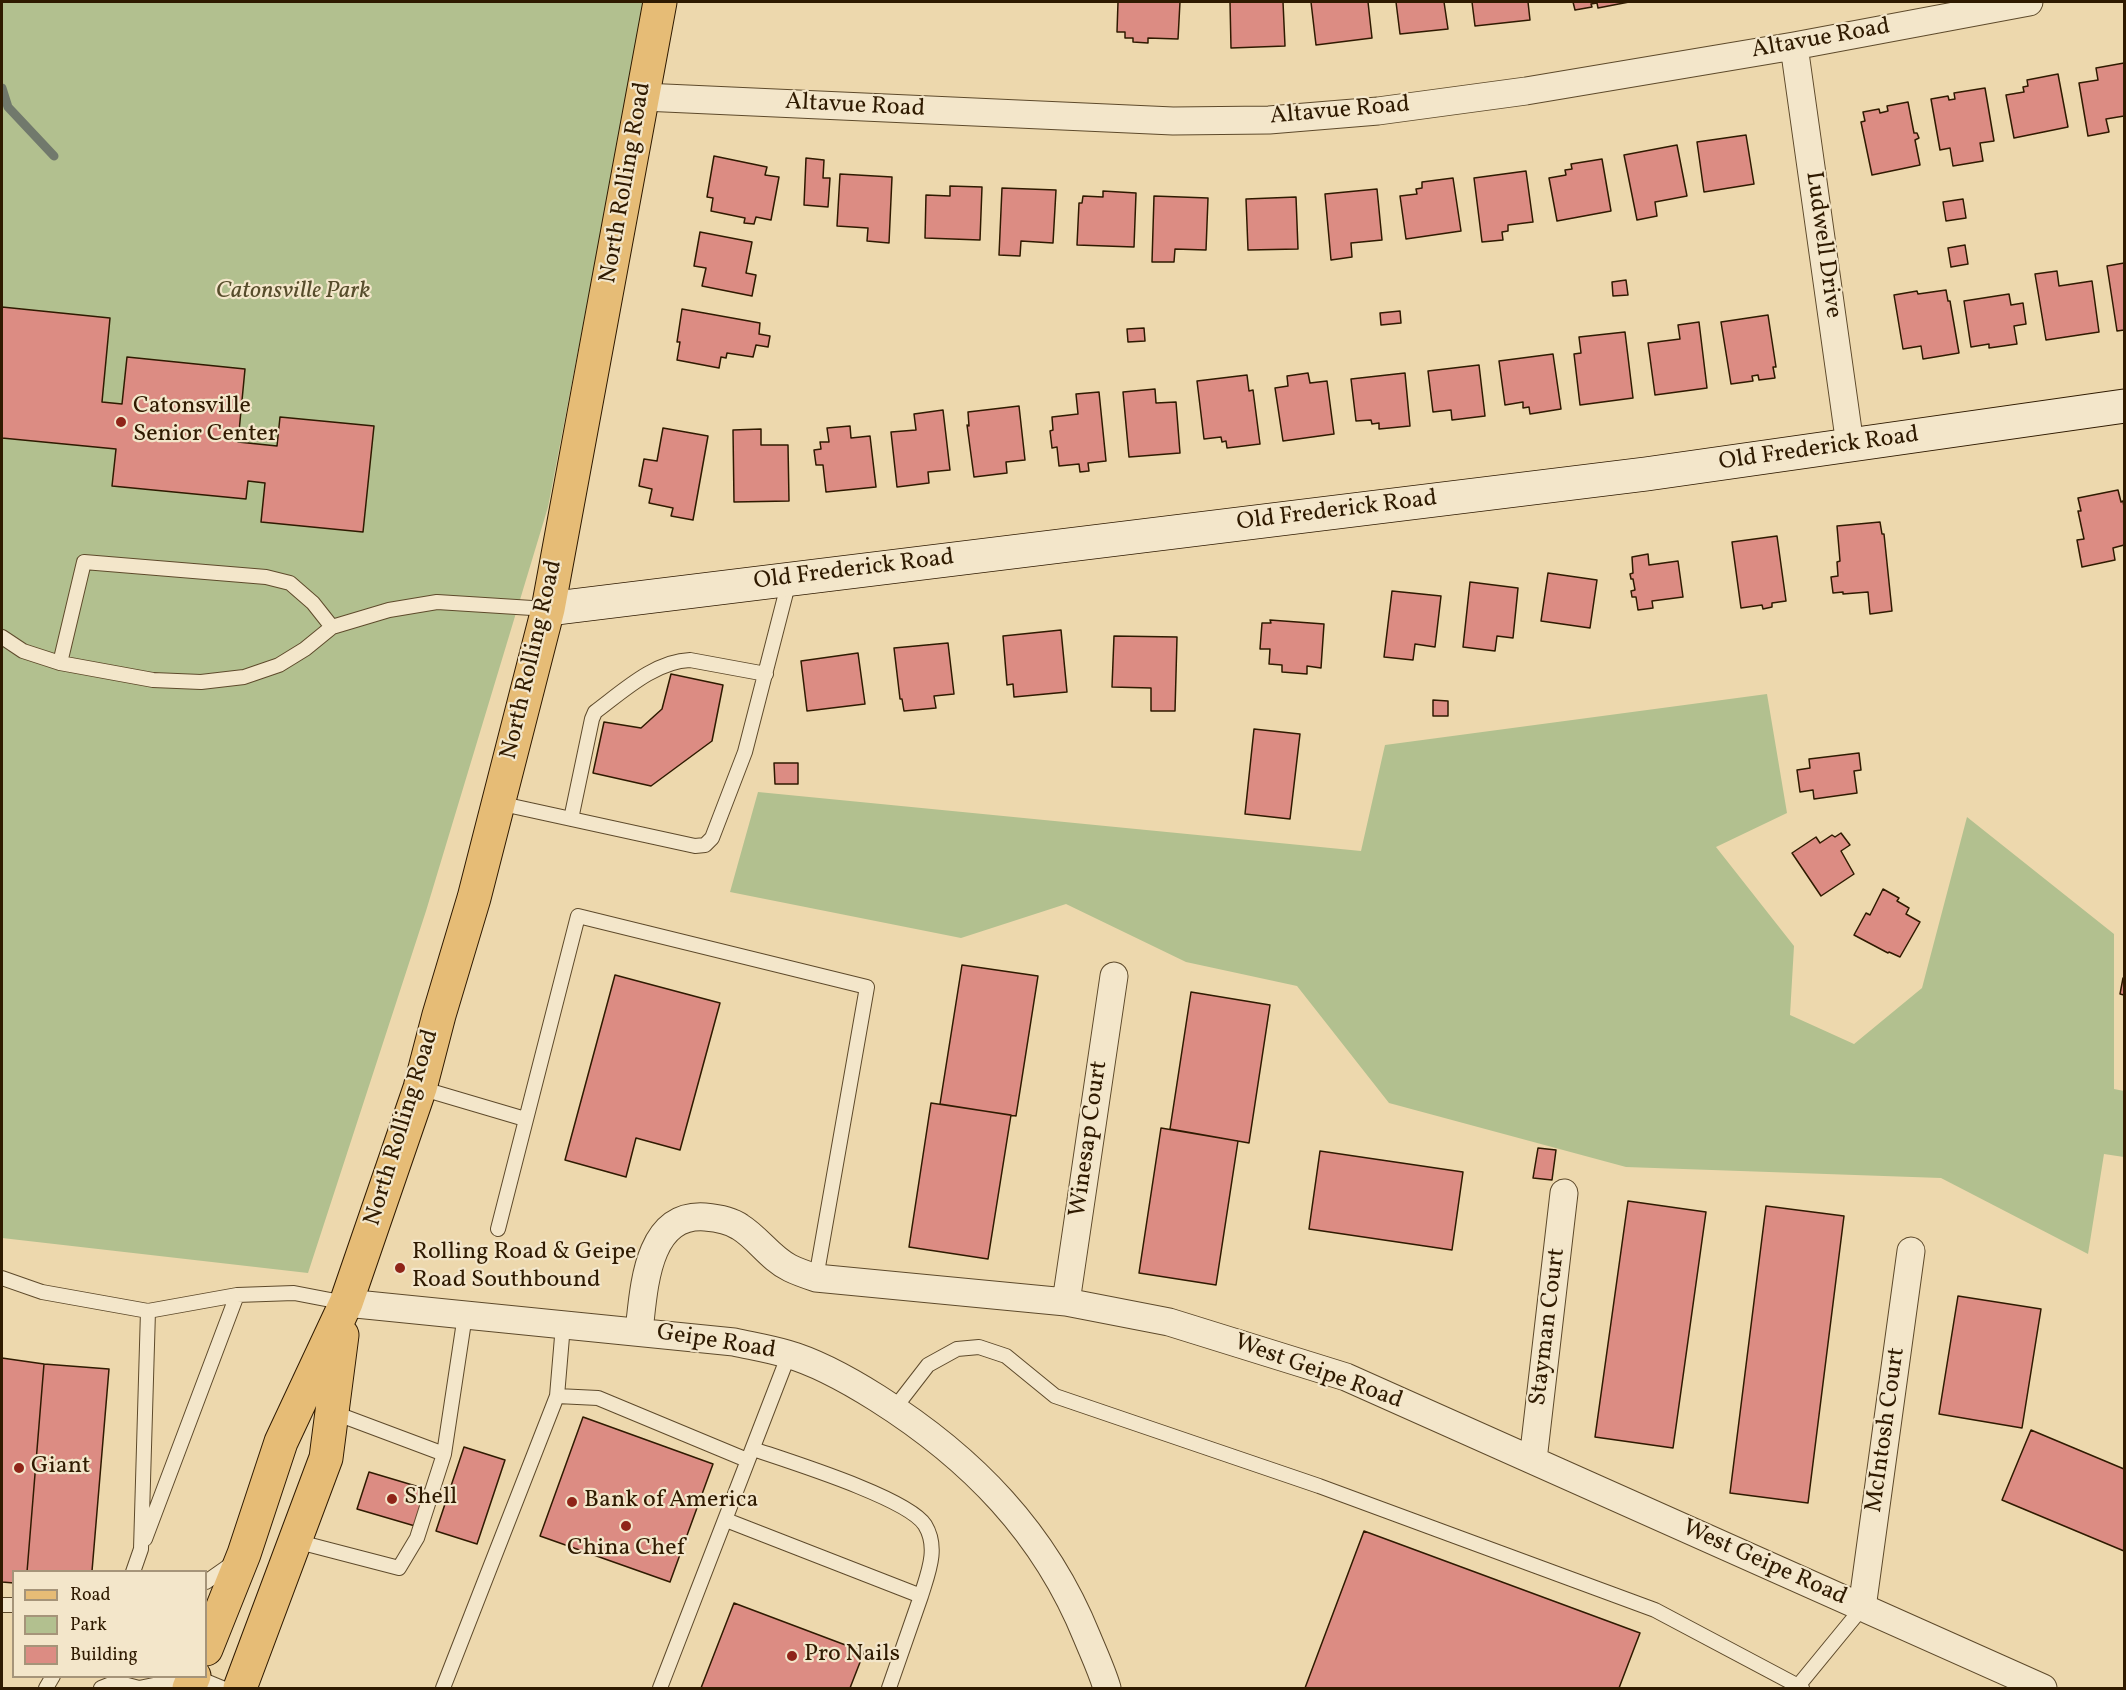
<!DOCTYPE html>
<style>
body{margin:0}
#map{position:relative;width:2126px;height:1690px;overflow:hidden;background:#edd8ad;font-family:Vollkorn,serif}
canvas{display:block}
.frame{position:absolute;inset:0;border:3px solid #2f1a00;pointer-events:none}
.legend{position:absolute;left:12px;top:1570px;width:195px;height:108px;box-sizing:border-box;background:#f3e6ca;border:2px solid #a59479;margin:0;padding:8px 10px;list-style:none;font-size:18px;color:#2f1a00}
.legend li{display:flex;align-items:center;gap:12px;height:30px}
.legend b{width:30px;border:2px solid #a59479}
</style>
<div id="map">
<canvas width="2126" height="1690"></canvas>
<div class="frame"></div>
<ul class="legend">
<li><b style="height:8px;background:#e6bc76"></b>Road</li>
<li><b style="height:16px;background:#b2c08f"></b>Park</li>
<li><b style="height:16px;background:#dc8c83"></b>Building</li>
</ul>
</div>
<script>
const context = document.querySelector('canvas').getContext('2d');
context.lineJoin = 'round';
function fill(path, color) {
  context.fillStyle = color;
  context.fill(path, 'evenodd');
}
function strokePath(path, color, width, dash) {
  context.strokeStyle = color;
  context.lineWidth = width;
  context.lineCap = dash ? 'butt' : 'round';
  context.setLineDash(dash || []);
  context.stroke(path);
}
function write(font, color, halo, rows, align = 'center') {
  context.font = font + ' Vollkorn,serif';
  context.lineWidth = 4.5;
  context.setLineDash([]);
  context.textBaseline = 'middle';
  context.strokeStyle = halo;
  context.fillStyle = color;
  for (const [text, x, y, turn = 0] of rows) {
    context.save();
    context.translate(x, y);
    context.rotate((+turn || 0) * Math.PI / 180);
    context.textAlign = isNaN(turn) ? turn : align;
    if (halo) context.strokeText(text, 0, 0);
    context.fillText(text, 0, 0);
    context.restore();
  }
}
const green = new Path2D(`
 M 2,2 L 645,2 L 548,507 L 426,911 L 308,1273 L 2,1238 Z
 M 1767,694 L 1787,813 L 1716,847 L 1794,946 L 1790,1015 L 1854,1044 L 1922,988 L 1967,817 L 2114,934 L 2114,1089 L 2124,1091 L 2124,1157 L 2104,1154 L 2088,1254 L 1941,1178 L 1626,1167 L 1389,1103 L 1297,986 L 1186,962 L 1066,904 L 961,938 L 730,892 L 758,792 L 1361,851 L 1385,745 Z`);
const stream = new Path2D(`
 M 2,88 L 8,107 L 54,156`);
const building = new Path2D(`
 M 1118,2 L 1180,2 L 1178,39 L 1148,38 L 1148,43 L 1133,42 L 1133,38 L 1125,38 L 1125,32 L 1117,32 Z
 M 1230,2 L 1283,2 L 1285,46 L 1231,48 Z
 M 1311,2 L 1368,2 L 1372,38 L 1316,45 Z
 M 1396,2 L 1444,2 L 1448,29 L 1400,34 Z
 M 1472,2 L 1528,2 L 1530,20 L 1475,26 Z
 M 1573,2 L 1629,2 L 1598,8 L 1597,3 L 1591,4 L 1592,7 L 1575,10 Z
 M 2124,63 L 2124,116 L 2106,119 L 2109,132 L 2088,136 L 2079,83 L 2098,80 L 2096,68 Z
 M 2058,74 L 2068,127 L 2014,138 L 2006,95 L 2024,92 L 2023,87 L 2028,86 L 2027,80 Z
 M 1985,88 L 1994,141 L 1980,143 L 1983,161 L 1953,166 L 1950,148 L 1940,150 L 1931,99 L 1948,96 L 1949,100 L 1955,99 L 1954,93 Z
 M 1908,102 L 1914,133 L 1917,133 L 1919,138 L 1915,140 L 1920,165 L 1872,175 L 1861,122 L 1865,121 L 1863,112 L 1879,109 L 1880,113 L 1888,111 L 1887,106 Z
 M 1746,135 L 1754,184 L 1704,192 L 1697,142 Z
 M 1677,145 L 1687,196 L 1655,202 L 1657,216 L 1637,220 L 1624,155 Z
 M 714,156 L 767,167 L 765,175 L 779,177 L 771,220 L 756,217 L 754,224 L 744,223 L 745,218 L 711,211 L 713,198 L 707,197 Z
 M 806,158 L 824,160 L 823,178 L 830,178 L 828,207 L 804,205 Z
 M 1602,159 L 1611,211 L 1557,221 L 1549,178 L 1566,175 L 1565,170 L 1572,169 L 1571,164 Z
 M 1526,171 L 1533,222 L 1508,225 L 1508,231 L 1502,232 L 1503,240 L 1482,242 L 1474,178 Z
 M 840,174 L 892,177 L 889,243 L 867,241 L 868,228 L 837,226 Z
 M 1453,178 L 1461,231 L 1406,239 L 1400,196 L 1417,194 L 1416,189 L 1422,188 L 1422,182 Z
 M 950,186 L 982,187 L 980,240 L 925,238 L 926,195 L 950,196 Z
 M 1002,188 L 1056,190 L 1053,243 L 1021,241 L 1020,256 L 999,255 Z
 M 1377,189 L 1382,240 L 1351,243 L 1352,257 L 1331,260 L 1325,194 Z
 M 1103,191 L 1136,193 L 1134,247 L 1077,245 L 1079,203 L 1082,203 L 1083,196 L 1103,197 Z
 M 1154,196 L 1208,198 L 1206,250 L 1175,249 L 1174,262 L 1152,262 Z
 M 1296,197 L 1298,249 L 1248,250 L 1246,199 Z
 M 1963,199 L 1966,218 L 1946,221 L 1943,202 Z
 M 700,232 L 752,242 L 746,273 L 756,275 L 752,296 L 702,286 L 706,268 L 694,266 Z
 M 1965,245 L 1968,264 L 1951,267 L 1948,248 Z
 M 2124,263 L 2124,330 L 2117,331 L 2107,266 Z
 M 2057,271 L 2059,286 L 2092,281 L 2099,332 L 2046,340 L 2035,274 Z
 M 1626,280 L 1628,295 L 1613,296 L 1612,282 Z
 M 1946,290 L 1948,301 L 1950,301 L 1959,353 L 1923,359 L 1921,346 L 1903,349 L 1894,295 L 1917,291 L 1918,294 Z
 M 2009,294 L 2011,305 L 2023,303 L 2026,324 L 2014,326 L 2017,344 L 1989,348 L 1989,344 L 1971,347 L 1964,301 Z
 M 2,307 L 110,318 L 102,402 L 122,404 L 127,357 L 245,369 L 238,442 L 277,446 L 280,417 L 374,426 L 363,532 L 261,522 L 265,483 L 248,481 L 246,499 L 112,486 L 116,449 L 2,438 Z
 M 682,309 L 760,323 L 759,334 L 770,336 L 768,347 L 756,345 L 753,357 L 727,353 L 726,358 L 721,357 L 719,368 L 677,360 L 680,342 L 677,342 Z
 M 1400,311 L 1401,323 L 1381,325 L 1380,313 Z
 M 1768,315 L 1776,367 L 1773,367 L 1775,378 L 1759,380 L 1758,375 L 1752,376 L 1753,381 L 1731,384 L 1721,322 Z
 M 1699,322 L 1707,388 L 1655,395 L 1648,343 L 1680,339 L 1678,325 Z
 M 1144,328 L 1145,341 L 1128,342 L 1127,329 Z
 M 1625,332 L 1633,398 L 1580,405 L 1574,354 L 1581,353 L 1579,337 Z
 M 1553,354 L 1561,409 L 1530,414 L 1529,407 L 1523,408 L 1523,402 L 1505,405 L 1499,361 Z
 M 1479,365 L 1485,416 L 1452,420 L 1451,410 L 1433,412 L 1428,371 Z
 M 1308,373 L 1310,383 L 1327,381 L 1334,434 L 1283,441 L 1275,388 L 1288,386 L 1287,376 Z
 M 1405,373 L 1410,426 L 1379,429 L 1379,423 L 1372,424 L 1371,420 L 1356,421 L 1351,379 Z
 M 1247,375 L 1249,391 L 1253,390 L 1260,444 L 1227,448 L 1226,441 L 1222,442 L 1221,437 L 1204,439 L 1197,381 Z
 M 1155,389 L 1156,403 L 1176,402 L 1180,453 L 1129,457 L 1123,392 Z
 M 1099,392 L 1106,461 L 1088,463 L 1089,471 L 1080,472 L 1079,464 L 1059,466 L 1057,447 L 1052,448 L 1050,431 L 1053,430 L 1052,417 L 1078,414 L 1076,394 Z
 M 1019,406 L 1025,460 L 1006,462 L 1007,473 L 974,477 L 967,425 L 969,426 L 968,412 Z
 M 943,410 L 950,470 L 928,472 L 929,483 L 897,487 L 891,432 L 916,430 L 914,414 Z
 M 850,426 L 851,438 L 870,436 L 876,487 L 826,492 L 823,465 L 816,465 L 814,450 L 821,449 L 820,442 L 829,442 L 827,428 Z
 M 663,428 L 708,436 L 693,520 L 671,516 L 673,508 L 649,503 L 652,489 L 639,486 L 644,459 L 657,461 Z
 M 761,429 L 761,445 L 788,445 L 789,501 L 734,502 L 733,430 Z
 M 2118,490 L 2121,502 L 2123,501 L 2124,507 L 2124,545 L 2113,548 L 2115,560 L 2082,567 L 2077,540 L 2084,539 L 2078,511 L 2081,511 L 2078,498 Z
 M 1880,522 L 1882,534 L 1884,534 L 1892,611 L 1870,614 L 1868,592 L 1843,594 L 1843,592 L 1833,593 L 1831,577 L 1838,576 L 1837,562 L 1840,561 L 1837,526 Z
 M 1777,536 L 1786,601 L 1772,603 L 1772,607 L 1763,609 L 1762,605 L 1741,608 L 1732,542 Z
 M 1648,554 L 1649,565 L 1678,561 L 1683,597 L 1652,601 L 1653,608 L 1638,610 L 1636,597 L 1632,597 L 1631,591 L 1635,590 L 1633,579 L 1631,579 L 1630,574 L 1633,573 L 1632,557 Z
 M 1548,573 L 1597,580 L 1590,628 L 1541,621 Z
 M 1470,582 L 1518,588 L 1513,638 L 1497,636 L 1495,651 L 1463,647 Z
 M 1392,591 L 1441,596 L 1435,647 L 1415,644 L 1413,660 L 1384,657 Z
 M 1270,620 L 1324,624 L 1321,668 L 1307,666 L 1307,674 L 1282,672 L 1282,665 L 1269,664 L 1270,649 L 1260,649 L 1262,623 L 1271,623 Z
 M 1061,630 L 1067,692 L 1014,697 L 1013,684 L 1007,685 L 1003,636 Z
 M 1114,636 L 1177,637 L 1175,711 L 1151,711 L 1151,688 L 1112,687 Z
 M 948,643 L 954,694 L 934,696 L 936,708 L 904,711 L 902,699 L 900,699 L 894,648 Z
 M 858,653 L 865,704 L 807,711 L 801,661 Z
 M 671,674 L 723,685 L 712,741 L 651,786 L 593,773 L 604,722 L 641,728 L 662,709 Z
 M 1433,700 L 1448,701 L 1448,716 L 1433,716 Z
 M 1254,729 L 1300,734 L 1290,819 L 1245,814 Z
 M 1859,753 L 1861,770 L 1854,771 L 1857,793 L 1814,799 L 1813,790 L 1800,792 L 1797,770 L 1810,768 L 1809,759 Z
 M 774,763 L 798,763 L 798,784 L 775,784 Z
 M 1841,833 L 1850,845 L 1841,851 L 1854,874 L 1821,896 L 1792,853 L 1816,837 L 1820,843 L 1832,835 L 1835,837 Z
 M 1883,889 L 1899,898 L 1897,901 L 1909,908 L 1906,914 L 1920,922 L 1900,957 L 1889,952 L 1888,953 L 1854,935 L 1866,913 L 1870,915 Z
 M 962,965 L 1038,976 L 1016,1116 L 940,1104 Z
 M 615,975 L 720,1003 L 680,1150 L 636,1138 L 626,1177 L 565,1160 Z
 M 2123,978 L 2124,978 L 2124,995 L 2120,994 Z
 M 1191,992 L 1270,1005 L 1249,1143 L 1170,1129 Z
 M 931,1103 L 1011,1115 L 988,1259 L 909,1247 Z
 M 1161,1128 L 1238,1141 L 1216,1285 L 1139,1273 Z
 M 1538,1148 L 1556,1150 L 1552,1180 L 1533,1178 Z
 M 1320,1151 L 1463,1172 L 1452,1250 L 1309,1229 Z
 M 1628,1201 L 1706,1212 L 1673,1448 L 1595,1437 Z
 M 1766,1206 L 1844,1216 L 1808,1503 L 1730,1493 Z
 M 1958,1296 L 2041,1309 L 2022,1428 L 1939,1414 Z
 M 2,1358 L 44,1364 L 27,1572 L 14,1572 L 14,1583 L 2,1582 Z
 M 44,1364 L 109,1369 L 92,1571 L 27,1572 Z
 M 583,1417 L 713,1464 L 670,1582 L 540,1536 Z
 M 2031,1430 L 2124,1469 L 2124,1551 L 2002,1500 Z
 M 464,1447 L 505,1460 L 477,1544 L 436,1531 Z
 M 369,1472 L 426,1489 L 415,1526 L 357,1509 Z
 M 1364,1531 L 1640,1633 L 1619,1688 L 1305,1688 Z
 M 734,1603 L 864,1652 L 850,1688 L 701,1688 Z`);
const lane = new Path2D(`
 M 2,637 L 23,651 L 60,663 L 153,680 L 201,682 L 244,677 L 279,665 L 305,649 L 332,627 L 389,610 L 437,602 L 548,609
 M 60,663 L 84,562 L 266,577 L 290,583 L 313,603 L 332,627
 M 498,803 L 695,846 L 705,845 L 712,838 L 745,752 L 789,581
 M 571,819 L 592,719 L 595,712 C 622,692 655,661 690,660 L 766,674
 M 420,1088 L 525,1119
 M 498,1229 L 578,916 L 867,987 L 816,1278
 M 2,1278 L 42,1292 L 148,1311
 M 557,1396 L 598,1398 L 747,1460
 M 894,1409 L 928,1365 L 957,1349 L 979,1347 L 1006,1356 L 1055,1396 L 1319,1486 L 1655,1610 L 1802,1688
 M 332,1412 L 444,1454 L 465,1315
 M 753,1449 C 788,1461 908,1498 925,1525 C 939,1548 928,1573 921,1596
 M 726,1520 L 921,1596 L 889,1688
 M 145,1539 L 237,1295
 M 295,1541 L 399,1568 L 417,1538 L 444,1454
 M 133,1572 L 141,1549 L 148,1311 L 237,1295 L 294,1293 L 346,1303
 M 206,1582 L 233,1563
 M 2,1605 L 14,1605
 M 193,1676 L 222,1688
 M 1798,1686 L 1862,1608
 M 46,1688 L 53,1676
 M 101,1688 L 116,1682 L 139,1688 L 192,1677
 M 443,1688 L 557,1396 L 563,1325
 M 660,1688 L 789,1354`);
const street = new Path2D(`
 M 1794,46 L 1850,445
 M 643,97 L 1173,121 L 1269,120 L 1378,111 L 1526,91 L 1794,46 L 2029,2
 M 1066,1302 L 1114,976
 M 346,1303 L 734,1342 C 752,1346 770,1349 787,1354 C 819,1363 850,1381 877,1398 C 972,1458 1045,1533 1087,1637 C 1094,1654 1102,1671 1107,1688
 M 639,1331 C 644,1290 646,1213 705,1217 C 717,1218 730,1220 740,1227 C 758,1238 771,1259 790,1268 C 798,1272 807,1275 816,1278 L 1066,1302 L 1169,1322 L 1346,1377 L 2043,1688
 M 1533,1460 L 1564,1193
 M 1862,1608 L 1911,1251`);
const secondary = new Path2D(`
 M 548,609 L 1646,474 L 2124,406`);
const primary = new Path2D(`
 M 206,1649 L 244,1554 L 281,1442 L 346,1303 L 420,1088 L 439,1015 L 474,898 L 548,609 L 660,2
 M 189,1688 L 194,1676
 M 240,1688 L 326,1458 L 342,1335`);
const markers = [
 [121,422,6,"#8f2418"],
 [400,1268,6,"#8f2418"],
 [19,1468,6,"#8f2418"],
 [392,1499,6,"#8f2418"],
 [572,1502,6,"#8f2418"],
 [626,1526,6,"#8f2418"],
 [792,1656,6,"#8f2418"]
];
const streetNames = [
 ["Altavue Road",1821,40,-10],
 ["Altavue Road",855,107,3],
 ["Altavue Road",1340,112,-5],
 ["North Rolling Road",627,183,-80],
 ["Ludwell Drive",1822,245,82],
 ["Old Frederick Road",1819,450,-8],
 ["Old Frederick Road",1337,512,-7],
 ["Old Frederick Road",854,571,-7],
 ["North Rolling Road",533,660,-77],
 ["North Rolling Road",403,1128,-73],
 ["Winesap Court",1090,1139,-82],
 ["Stayman Court",1549,1327,-83],
 ["Geipe Road",716,1343,9],
 ["West Geipe Road",1318,1373,20],
 ["McIntosh Court",1887,1430,-82],
 ["West Geipe Road",1764,1564,24]
];
const parkNames = [
 ["Catonsville Park",293,293]
];
const poiNames = [
 ["Catonsville",133,408],
 ["Senior Center",133,436],
 ["Rolling Road & Geipe",412,1254],
 ["Road Southbound",412,1282],
 ["Giant",31,1468],
 ["Shell",404,1499],
 ["Bank of America",584,1502],
 ["China Chef",626,1550,"center"],
 ["Pro Nails",804,1656]
];
fill(green, '#b2c08f');
strokePath(stream, '#71796c', 9);
fill(building, '#dc8c83');
strokePath(building, '#2f1a00', 1.5);
strokePath(lane, '#5e4a2b', 16);
strokePath(street, '#5e4a2b', 29);
strokePath(secondary, '#2f1a00', 35);
strokePath(primary, '#2f1a00', 35);
strokePath(lane, '#f3e6ca', 14);
strokePath(street, '#f3e6ca', 27);
strokePath(secondary, '#f3e6ca', 33);
strokePath(primary, '#e6bc76', 33);
for (const [x, y, r, color] of markers) {
  const dot = new Path2D();
  dot.arc(x, y, r, 0, 2 * Math.PI);
  context.fillStyle = color;
  context.fill(dot);
  strokePath(dot, '#f3e6ca', 2);
}
write('24px', '#2f1a00', '#f3e6ca', streetNames);
write('italic 24px', '#564c2b', '#f3e6ca', parkNames);
write('24px', '#2f1a00', '#f3e6ca', poiNames, 'left');
</script>
